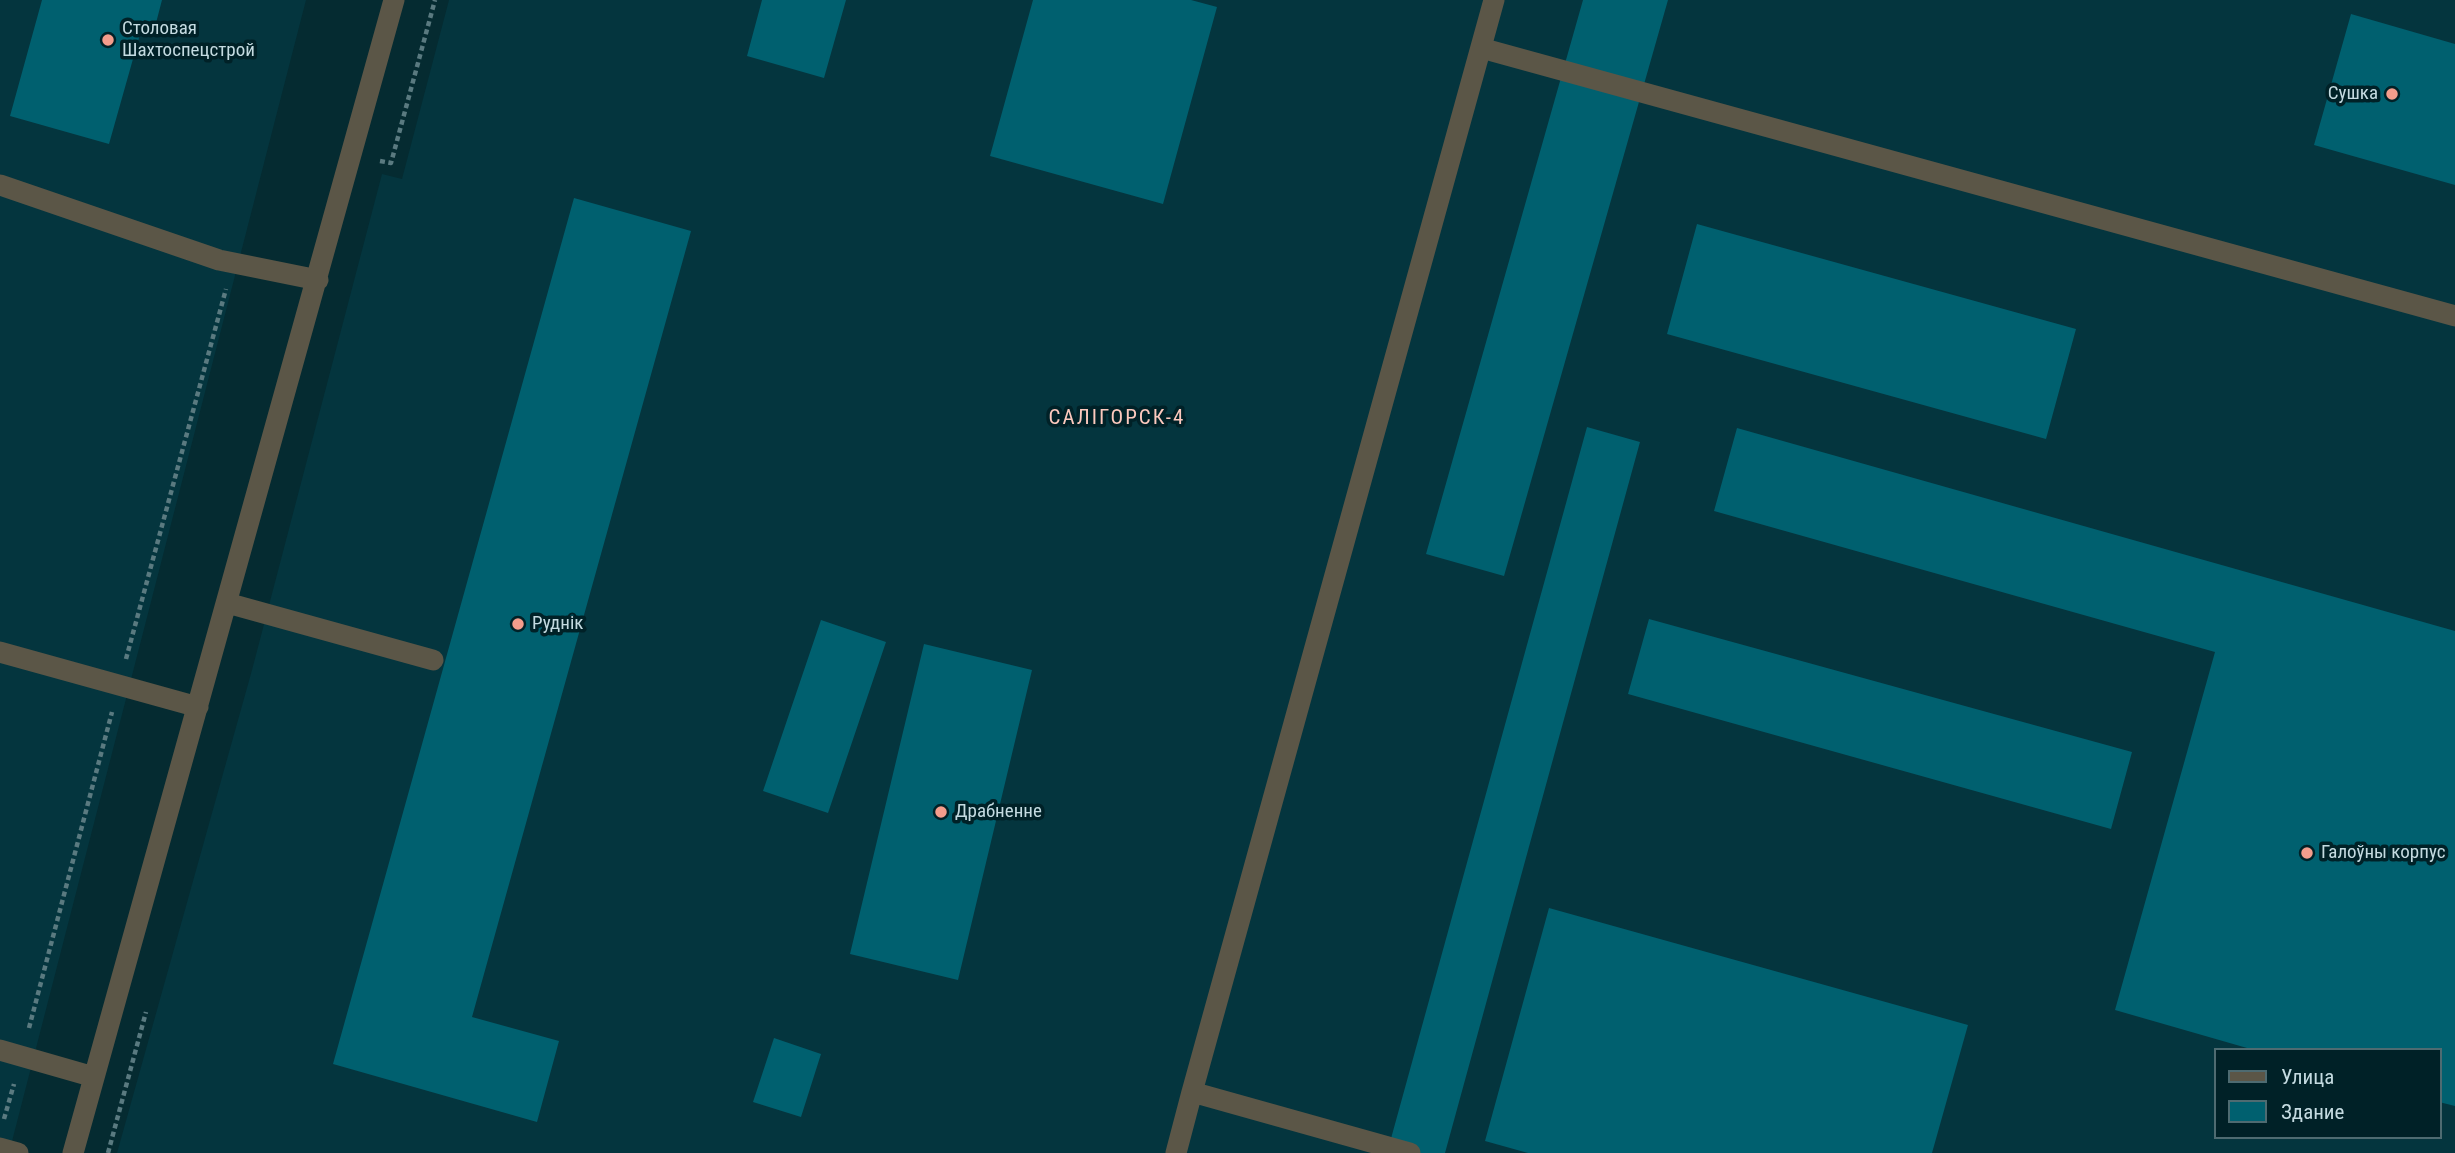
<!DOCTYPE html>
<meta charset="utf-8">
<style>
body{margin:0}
#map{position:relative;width:2455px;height:1153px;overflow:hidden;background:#052b31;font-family:"Roboto Condensed",sans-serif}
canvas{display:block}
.legend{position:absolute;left:2214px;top:1048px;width:228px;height:91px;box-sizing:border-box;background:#002127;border:2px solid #4e6b71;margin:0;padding:9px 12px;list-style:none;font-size:21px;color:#c4dbe1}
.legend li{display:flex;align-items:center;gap:14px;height:35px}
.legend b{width:35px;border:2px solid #4e6b71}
</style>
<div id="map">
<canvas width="2455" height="1153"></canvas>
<ul class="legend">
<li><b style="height:9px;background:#5b5647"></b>Улица</li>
<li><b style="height:19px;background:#00606f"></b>Здание</li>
</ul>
</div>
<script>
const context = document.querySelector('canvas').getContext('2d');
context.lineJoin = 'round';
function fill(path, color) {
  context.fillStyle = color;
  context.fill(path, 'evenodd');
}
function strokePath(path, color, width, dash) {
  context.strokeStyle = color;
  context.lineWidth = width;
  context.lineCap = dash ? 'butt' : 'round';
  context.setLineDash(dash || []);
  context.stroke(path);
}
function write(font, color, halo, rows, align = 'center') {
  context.font = font + ' "Roboto Condensed",sans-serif';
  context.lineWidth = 7;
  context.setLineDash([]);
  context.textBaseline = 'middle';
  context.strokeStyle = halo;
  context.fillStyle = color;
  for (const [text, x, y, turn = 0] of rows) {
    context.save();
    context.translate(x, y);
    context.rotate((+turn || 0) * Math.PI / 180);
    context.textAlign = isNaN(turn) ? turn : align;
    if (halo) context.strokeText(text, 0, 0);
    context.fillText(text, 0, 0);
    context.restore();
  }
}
const built = new Path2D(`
 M 0,0 L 306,0 L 9,1153 L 0,1153 Z
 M 449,0 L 2455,0 L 2455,1153 L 117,1153 L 252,670 L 382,174 L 402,179 ZM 2215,1050 L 2439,1050 L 2439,1137 L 2215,1137 Z`);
const building = new Path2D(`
 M 42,0 L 162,0 L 156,23 L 144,20 L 109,144 L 10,116 Z
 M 762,0 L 846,0 L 824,78 L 747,56 Z
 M 1033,0 L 1191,0 L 1217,7 L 1163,204 L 990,156 Z
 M 1583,0 L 1668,0 L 1504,576 L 1426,554 Z
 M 2351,14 L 2455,44 L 2455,185 L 2314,145 Z
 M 574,198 L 691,231 L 472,1017 L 559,1041 L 537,1122 L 333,1064 Z
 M 1697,224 L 2076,329 L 2046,439 L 1667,334 Z
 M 1587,427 L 1640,442 L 1445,1153 L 1387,1153 Z
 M 1737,428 L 2455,631 L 2455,1106 L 2439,1102 L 2439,1050 L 2254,1050 L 2115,1010 L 2215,652 L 1714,511 Z
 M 1649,619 L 2132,752 L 2111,829 L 1628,694 Z
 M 821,620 L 886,642 L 828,813 L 763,791 Z
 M 924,644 L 1032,670 L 958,980 L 850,954 Z
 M 1549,908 L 1968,1025 L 1932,1153 L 1528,1153 L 1485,1141 Z
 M 774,1038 L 821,1054 L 801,1117 L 753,1102 Z`);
const path = new Path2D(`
 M 380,161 L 391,163 L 435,0
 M 126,659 L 226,289
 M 29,1028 L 112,712
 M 4,1119 L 14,1084
 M 108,1153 L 146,1012`);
const minor = new Path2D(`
 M 1481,48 L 2455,316
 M 0,185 L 219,260 L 318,280
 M 227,603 L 433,660
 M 0,652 L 198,707
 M 0,1050 L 94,1077
 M 0,1148 L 18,1153
 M 73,1153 L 394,0
 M 1176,1153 L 1192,1092
 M 1410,1153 L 1192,1092 L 1494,0`);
const markers = [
 [108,40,7,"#f49d8c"],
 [2392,94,7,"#f49d8c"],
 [518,624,7,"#f49d8c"],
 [941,812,7,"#f49d8c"],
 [2307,853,7,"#f49d8c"]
];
const poiNames = [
 ["Столовая",122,29],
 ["Шахтоспецстрой",122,51],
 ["Сушка",2378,94,"right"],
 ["Руднік",532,624],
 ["Драбненне",955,812],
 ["Галоўны корпус",2321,853]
];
const neighbourhoodNames = [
 ["САЛІГОРСК-4",1117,419]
];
fill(built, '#04353e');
fill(building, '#00606f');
strokePath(path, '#5a7a80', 4.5, [5, 3.5]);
strokePath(minor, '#5b5647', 21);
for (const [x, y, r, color] of markers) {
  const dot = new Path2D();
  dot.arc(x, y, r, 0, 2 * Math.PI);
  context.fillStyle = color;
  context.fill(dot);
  strokePath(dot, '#002127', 2.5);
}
write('19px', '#c4dbe1', '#002127', poiNames, 'left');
context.letterSpacing = '2px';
write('21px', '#fcc9be', '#002127', neighbourhoodNames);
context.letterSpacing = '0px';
</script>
